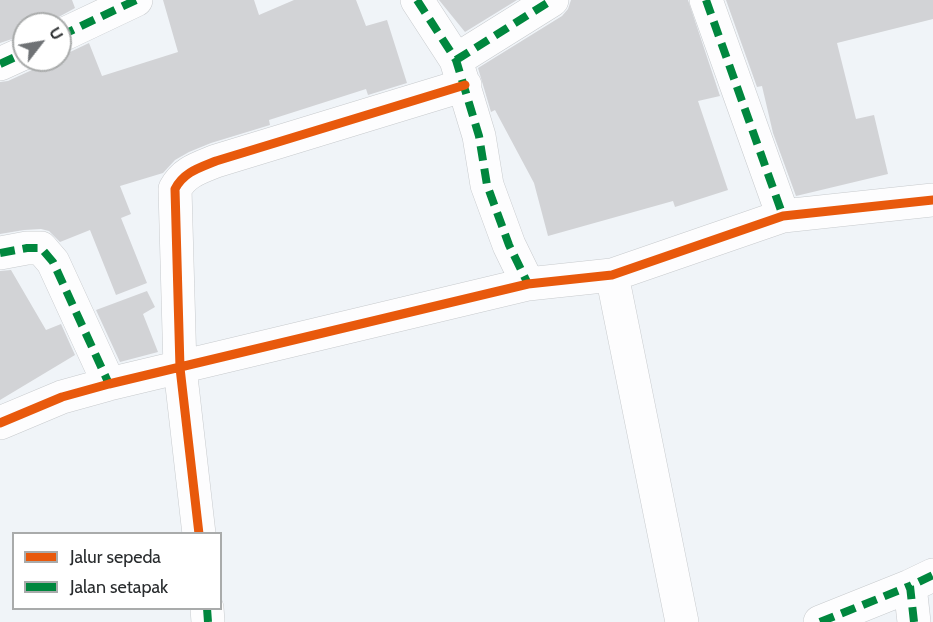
<!DOCTYPE html>
<style>
body{margin:0}
#map{position:relative;width:933px;height:622px;overflow:hidden;background:#f0f4f8;font-family:Cabin,sans-serif}
canvas{display:block}
.legend{position:absolute;left:12px;top:532px;width:210px;height:78px;box-sizing:border-box;background:#fff;border:2px solid #a9abab;margin:0;padding:8px 10px;list-style:none;font-size:18px;color:#292c2e}
.legend li{display:flex;align-items:center;gap:12px;height:30px}
.legend b{width:30px;border:2px solid #a9abab}
.north{position:absolute;left:12px;top:12px;width:60px;height:60px;box-sizing:border-box;background:#fff;border:2px solid #a9abab;border-radius:50%;rotate:59deg;font-size:16px;font-weight:700;line-height:24px;text-align:center;color:#292c2e}
.north::after{content:'';display:block;margin:auto;width:21px;height:27px;background:#6f7275;clip-path:polygon(50% 0,100% 100%,50% 72%,0 100%)}
</style>
<div id="map">
<canvas width="933" height="622"></canvas>
<ul class="legend">
<li><b style="height:8px;background:#e8590c"></b>Jalur sepeda</li>
<li><b style="height:8px;background:#00873e"></b>Jalan setapak</li>
</ul>
<div class="north">U</div>
</div>
<script>
const context = document.querySelector('canvas').getContext('2d');
context.lineJoin = 'round';
function fill(path, color) {
  context.fillStyle = color;
  context.fill(path, 'evenodd');
}
function strokePath(path, color, width, dash) {
  context.strokeStyle = color;
  context.lineWidth = width;
  context.lineCap = dash ? 'butt' : 'round';
  context.setLineDash(dash || []);
  context.stroke(path);
}
const building = new Path2D(`
 M 0,0 L 72,0 L 75,8 L 46,24 L 24,24 L 24,35 L 0,43 Z
 M 163,0 L 254,0 L 259,15 L 294,0 L 356,0 L 366,26 L 387,20 L 407,83 L 368,95 L 366,89 L 269,120 L 270,125 L 211,143 L 189,152 L 175,160 L 163,173 L 120,186 L 131,214 L 121,218 L 147,283 L 116,295 L 90,230 L 60,242 L 49,231 L 41,229 L 24,230 L 0,234 L 0,82 L 8,81 L 32,70 L 41,60 L 60,60 L 60,54 L 68,53 L 89,43 L 102,76 L 178,52 Z
 M 439,0 L 517,0 L 465,32 Z
 M 571,0 L 688,0 L 720,96 L 698,101 L 728,190 L 675,207 L 673,201 L 548,236 L 534,183 L 495,110 L 491,112 L 478,68 L 562,16 L 568,9 Z
 M 726,0 L 933,0 L 933,19 L 837,43 L 856,119 L 874,115 L 888,174 L 796,196 L 773,133 L 762,86 L 757,87 Z
 M 11,270 L 46,330 L 61,324 L 75,355 L 0,400 L 0,271 Z
 M 147,291 L 155,307 L 143,314 L 158,352 L 120,362 L 96,310 Z`);
const minor = new Path2D(`
 M 417,0 L 456,60 L 479,136 L 487,185 L 509,245 L 528,284
 M 706,0 L 783,216
 M 60,36 L 136,0
 M 456,60 L 552,0
 M 0,64 L 24,53
 M 0,253 L 27,248 L 41,248 L 53,262 L 109,384
 M 612,275 L 682,622
 M 0,423 L 62,397 L 109,384 L 528,284 L 612,275 L 783,216 L 933,200
 M 199,534 L 180,368 L 175,189 C 184,172 199,168 216,161 L 465,85
 M 207,608 L 208,622
 M 820,622 L 910,586
 M 914,622 L 910,586 L 933,575`);
const quiet = new Path2D(`
 M 417,0 L 456,60 L 479,136 L 487,185 L 509,245 L 528,284
 M 706,0 L 783,216
 M 60,36 L 136,0
 M 456,60 L 552,0
 M 0,64 L 24,53
 M 0,253 L 27,248 L 41,248 L 53,262 L 109,384
 M 207,608 L 208,622
 M 820,622 L 910,586
 M 914,622 L 910,586 L 933,575`);
const cycleway = new Path2D(`
 M 0,423 L 62,397 L 109,384 L 528,284 L 612,275 L 783,216 L 933,200
 M 199,534 L 180,368 L 175,189 C 184,172 199,168 216,161 L 465,85`);
fill(building, '#d2d3d6');
strokePath(minor, '#c7cacd', 34);
strokePath(minor, '#fdfdfe', 33);
strokePath(quiet, '#00873e', 8, [15, 8]);
strokePath(cycleway, '#e8590c', 9);
</script>
